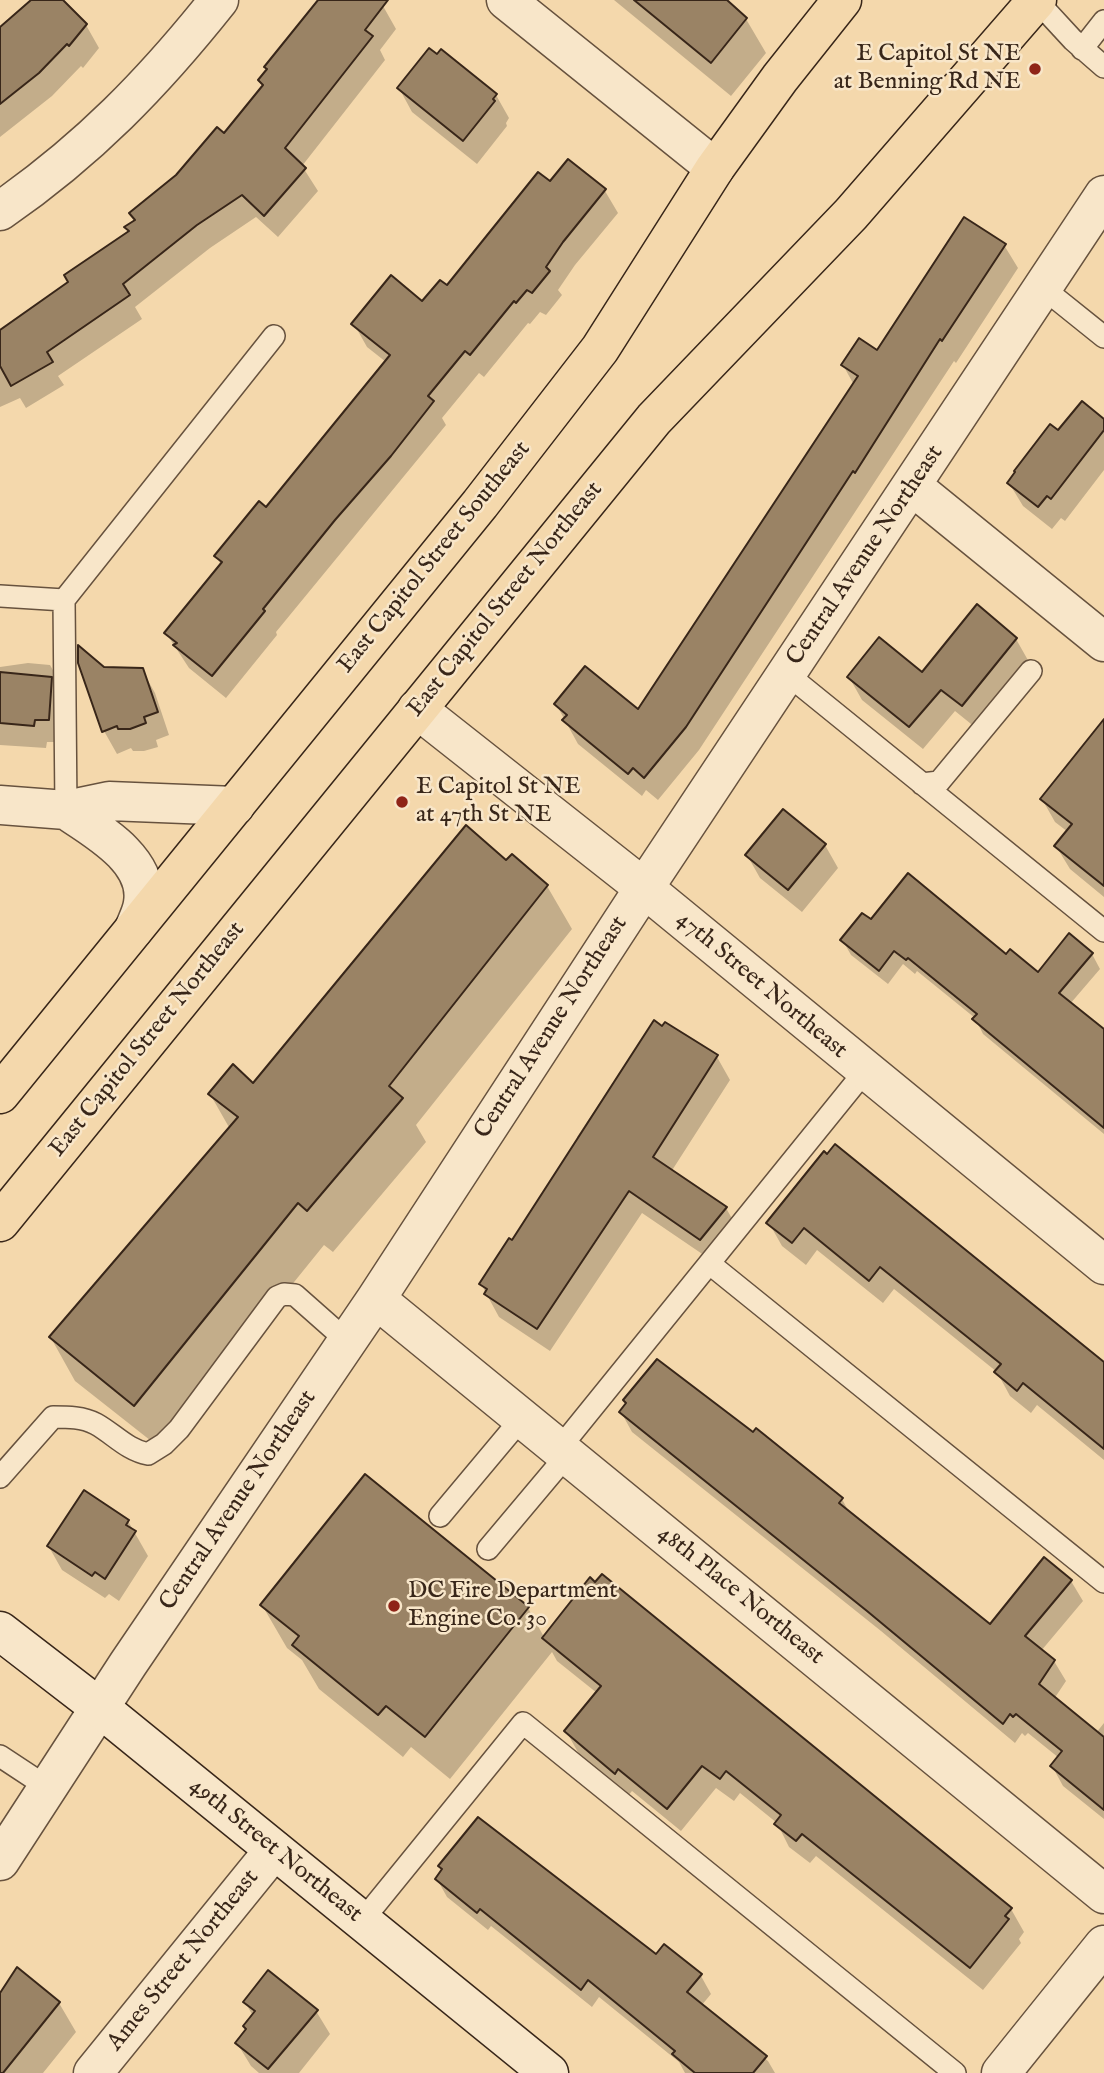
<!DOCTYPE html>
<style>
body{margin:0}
canvas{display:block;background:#f4d8ac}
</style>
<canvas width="1104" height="2073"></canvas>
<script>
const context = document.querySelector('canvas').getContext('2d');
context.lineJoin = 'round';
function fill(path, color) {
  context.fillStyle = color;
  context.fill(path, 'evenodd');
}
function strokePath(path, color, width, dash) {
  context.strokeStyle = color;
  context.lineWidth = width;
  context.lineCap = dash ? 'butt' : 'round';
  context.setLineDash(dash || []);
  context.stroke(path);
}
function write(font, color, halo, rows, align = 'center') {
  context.font = font + ' "IM FELL English",serif';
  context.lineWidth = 5;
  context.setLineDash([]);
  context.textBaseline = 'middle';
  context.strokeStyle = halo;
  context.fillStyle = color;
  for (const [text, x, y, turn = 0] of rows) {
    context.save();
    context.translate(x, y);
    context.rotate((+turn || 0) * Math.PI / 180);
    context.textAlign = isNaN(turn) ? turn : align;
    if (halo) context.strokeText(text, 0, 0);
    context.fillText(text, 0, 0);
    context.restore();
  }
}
const shadow = new Path2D(`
 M 34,0 L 60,0 L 86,25 L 99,48 L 83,68 L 81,66 L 52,96 L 0,137 L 0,49 Z
 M 320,0 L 375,0 L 383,6 L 396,29 L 380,50 L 385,60 L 302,166 L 318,191 L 278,237 L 256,217 L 210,248 L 135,307 L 142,319 L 58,376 L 64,385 L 26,408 L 20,398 L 0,407 L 0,330 L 70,282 L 130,233 L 127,228 L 136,221 L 224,136 L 264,87 L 260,81 Z
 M 614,0 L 722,0 L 746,19 L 766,53 L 731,96 Z
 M 399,88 L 496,95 L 509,118 L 506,123 L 507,126 L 477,164 L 412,112 Z
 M 568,161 L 605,191 L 618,213 L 575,265 L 558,290 L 562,295 L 546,315 L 540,312 L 530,324 L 528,323 L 484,377 L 479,373 L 442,418 L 446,425 L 276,632 L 277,635 L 226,698 L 189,668 L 166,633 L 221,565 L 216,556 L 266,510 L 386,362 L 367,347 L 354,324 L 423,303 L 448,288 L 550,183 Z
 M 1004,245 L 1018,268 L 956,363 L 954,361 L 699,750 L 658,800 L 646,790 L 642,796 L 578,744 L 556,704 L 639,712 L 854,385 L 843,365 L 877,352 Z
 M 1104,421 L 1104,470 L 1065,521 L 1061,518 L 1052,529 L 1023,506 L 1009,483 L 1059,433 Z
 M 1016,639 L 1029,662 L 976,728 L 955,711 L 923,749 L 862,700 L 849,677 L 923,674 Z
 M 28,663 L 50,665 L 63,688 L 61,742 L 47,742 L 46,748 L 0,745 L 0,667 Z
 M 104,669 L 142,670 L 155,693 L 169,735 L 156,740 L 158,747 L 144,751 L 133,751 L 131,748 L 117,754 L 104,731 Z
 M 1104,722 L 1104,897 L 1070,869 L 1056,846 L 1068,832 L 1055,822 L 1042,799 Z
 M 825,845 L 838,868 L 802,912 L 760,878 L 747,855 Z
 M 506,863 L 547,886 L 572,929 L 416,1125 L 426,1142 L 333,1252 L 324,1245 L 160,1448 L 75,1381 L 51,1338 L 230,1129 L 210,1094 L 253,1085 Z
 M 871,921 L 1007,956 L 1038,974 L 1092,954 L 1100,969 L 1070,1004 L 1104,1032 L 1104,1134 L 983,1034 L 975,1018 L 917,971 L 915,974 L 903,964 L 888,984 L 851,955 L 843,941 Z
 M 638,1045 L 717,1057 L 730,1080 L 671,1172 L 726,1208 L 739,1231 L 714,1262 L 642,1213 L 550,1351 L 499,1317 L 481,1284 L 513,1242 L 579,1139 L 577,1137 Z
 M 824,1153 L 1104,1363 L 1104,1460 L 1037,1405 L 1031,1413 L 1010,1396 L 997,1372 L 894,1289 L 883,1303 L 817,1250 L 806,1265 L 782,1246 L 769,1223 Z
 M 621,1412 L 842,1499 L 850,1514 L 990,1626 L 1071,1581 L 1083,1601 L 1041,1651 L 1054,1661 L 1066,1681 L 1054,1699 L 1096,1733 L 1104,1723 L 1104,1819 L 1063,1786 L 1052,1766 L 1059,1758 L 1028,1733 L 1025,1736 L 1022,1733 L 1015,1743 L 881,1631 L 632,1432 Z
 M 128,1521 L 148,1556 L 119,1601 L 109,1594 L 105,1598 L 62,1570 L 49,1547 Z
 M 262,1605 L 528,1608 L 544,1637 L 1011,1909 L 1024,1932 L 1019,1939 L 1021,1943 L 983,1990 L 816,1856 L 810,1863 L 789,1847 L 777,1823 L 740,1793 L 734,1801 L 716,1788 L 681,1831 L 632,1791 L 628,1796 L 579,1754 L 566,1731 L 597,1693 L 557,1661 L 552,1652 L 450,1779 L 411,1747 L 403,1757 L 319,1689 L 302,1660 L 287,1648 Z
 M 440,1866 L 701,1976 L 711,1994 L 701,2006 L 768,2061 L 775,2073 L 685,2073 L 679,2062 L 599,1997 L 592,2007 L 491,1926 L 488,1930 L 447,1897 L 437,1879 L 443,1871 Z
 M 17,1969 L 59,2003 L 76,2032 L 43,2073 L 0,2073 L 0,1995 Z
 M 245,2002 L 316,2011 L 330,2034 L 299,2073 L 259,2073 L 251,2066 L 237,2043 L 253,2016 Z`);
const building = new Path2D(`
 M 31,0 L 63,0 L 87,24 L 69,46 L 67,44 L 39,73 L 0,104 L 0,27 Z
 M 318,0 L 388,0 L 365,30 L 373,36 L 285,148 L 306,168 L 264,216 L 242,195 L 197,225 L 123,284 L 130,295 L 47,352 L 53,362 L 11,386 L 0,366 L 0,330 L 68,282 L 64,275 L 129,231 L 124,227 L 135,220 L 129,213 L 176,175 L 217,127 L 224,133 L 263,85 L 258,80 L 267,69 L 264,67 Z
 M 634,0 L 727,0 L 747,18 L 711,63 Z
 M 429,48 L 437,54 L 441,49 L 497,94 L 493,99 L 495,101 L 463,141 L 397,88 Z
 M 568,159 L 606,189 L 563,242 L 546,267 L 550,271 L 532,293 L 527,290 L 516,303 L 514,301 L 470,355 L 465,351 L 428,396 L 434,401 L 391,456 L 335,520 L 263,609 L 265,611 L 212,676 L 173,645 L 177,643 L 164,633 L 222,562 L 214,556 L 259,501 L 266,507 L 390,355 L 351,324 L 391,275 L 422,301 L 440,280 L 447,285 L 538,172 L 550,181 Z
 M 964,217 L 1006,244 L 942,341 L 940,339 L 855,473 L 853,471 L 686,727 L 644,778 L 633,768 L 628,774 L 562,720 L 567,715 L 554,704 L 585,666 L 638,709 L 858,376 L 841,365 L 859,338 L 877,350 Z
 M 1082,401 L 1104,419 L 1104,430 L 1051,499 L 1047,496 L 1038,507 L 1007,483 L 1015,472 L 1014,471 L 1050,424 L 1058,430 Z
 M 977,604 L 1017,638 L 962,706 L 941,690 L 909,727 L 847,677 L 879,637 L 922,672 Z
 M 78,645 L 104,667 L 143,668 L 158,712 L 144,717 L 146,723 L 130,729 L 118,729 L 117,726 L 102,732 L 78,663 Z
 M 0,672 L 52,677 L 49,720 L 35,720 L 34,726 L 0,723 Z
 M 1104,719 L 1104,886 L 1054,846 L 1072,824 L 1040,799 Z
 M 783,809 L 826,844 L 788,890 L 745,855 Z
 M 466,825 L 506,860 L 512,854 L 548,885 L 389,1086 L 403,1098 L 307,1211 L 298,1203 L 134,1406 L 49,1337 L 238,1117 L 208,1094 L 233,1064 L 253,1083 Z
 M 908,873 L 1006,954 L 1010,949 L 1038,972 L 1069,933 L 1093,953 L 1059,993 L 1104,1029 L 1104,1128 L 972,1019 L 977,1014 L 908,958 L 906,960 L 894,951 L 879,971 L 840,940 L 862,913 L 871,919 Z
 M 654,1020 L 662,1026 L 665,1022 L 718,1055 L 653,1157 L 727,1207 L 700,1240 L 629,1191 L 537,1329 L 484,1294 L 487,1289 L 479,1284 L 509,1238 L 512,1240 Z
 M 835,1144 L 1104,1362 L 1104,1449 L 1023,1383 L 1017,1391 L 994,1372 L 1001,1364 L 880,1267 L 869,1281 L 804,1228 L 792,1243 L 766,1223 L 824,1151 L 827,1154 Z
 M 657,1359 L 753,1432 L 756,1428 L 843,1498 L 839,1503 L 990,1624 L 1044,1557 L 1072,1580 L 1025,1636 L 1055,1660 L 1039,1684 L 1104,1737 L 1104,1810 L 1050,1766 L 1062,1751 L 1016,1714 L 1013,1717 L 1010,1714 L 1003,1724 L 867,1611 L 619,1412 L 626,1403 L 623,1400 Z
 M 365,1474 L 529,1607 L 425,1737 L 386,1706 L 378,1715 L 292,1645 L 299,1636 L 260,1605 Z
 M 84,1490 L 129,1520 L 126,1525 L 136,1531 L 105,1579 L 95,1572 L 92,1576 L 47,1546 Z
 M 602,1574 L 1012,1908 L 1005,1916 L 1009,1919 L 970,1968 L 802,1834 L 796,1841 L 774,1824 L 781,1815 L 726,1771 L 720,1779 L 702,1766 L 667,1809 L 618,1769 L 615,1774 L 564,1731 L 601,1686 L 542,1638 L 590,1577 L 595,1582 Z
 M 478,1817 L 656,1954 L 664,1944 L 702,1974 L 687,1992 L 767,2056 L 753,2073 L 695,2073 L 672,2054 L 675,2051 L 588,1980 L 581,1990 L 480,1909 L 477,1913 L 435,1879 L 442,1869 L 438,1866 Z
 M 17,1967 L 60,2002 L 3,2073 L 0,2073 L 0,1993 Z
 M 268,1970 L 318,2010 L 268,2069 L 235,2043 L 246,2029 L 243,2026 L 255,2011 L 243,2002 Z`);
const lane = new Path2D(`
 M 1037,1 L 1073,40 L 1104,67
 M 1082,49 L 1104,21
 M 1043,288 L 1104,337
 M 0,596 L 64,600 L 66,810
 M 64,600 L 274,336
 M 787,674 L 1104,931
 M 922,784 L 939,782 L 1031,671
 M 710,1264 L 1104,1582
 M 559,1449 L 865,1071
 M 0,1477 L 53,1417 C 68,1417 83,1417 96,1424 C 114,1434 127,1450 148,1454 L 164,1444 L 179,1429 L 277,1297 L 284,1294 L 295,1295 L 347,1341
 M 440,1516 L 522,1418
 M 488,1549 L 567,1455
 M 0,1756 L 47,1787
 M 362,1921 L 523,1723 L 955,2073`);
const street = new Path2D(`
 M 506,0 L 715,168
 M 0,211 C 88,150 153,83 219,0
 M 912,486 L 1104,642
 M 417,709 L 644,888 L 1104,1265
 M 0,805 L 66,810 L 109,801 L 235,806
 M 66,810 C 96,830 150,860 143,903 C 142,912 137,921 134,929
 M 376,1299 L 1104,1894
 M 0,1861 L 128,1664 L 376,1299 L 644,888 L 1104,195
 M 93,2073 L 274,1850
 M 1001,2073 L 1104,1945`);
const secondary = new Path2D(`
 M 0,1631 L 100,1708 L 549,2073`);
const primary = new Path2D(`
 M 0,1094 L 480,504 L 600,349 L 715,168 L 780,78 L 842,0
 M 0,1222 L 654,419 L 851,214 L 1037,0`);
const markers = [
 [1035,69,7,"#8f2418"],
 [402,802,7,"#8f2418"],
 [394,1606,7,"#8f2418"]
];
const poiNames = [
 ["E Capitol St NE",1021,55,"right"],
 ["at Benning Rd NE",1021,83,"right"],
 ["E Capitol St NE",416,788],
 ["at 47th St NE",416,816],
 ["DC Fire Department",408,1592],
 ["Engine Co. 30",408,1620]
];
const streetNames = [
 ["Central Avenue Northeast",866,556,-56],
 ["East Capitol Street Southeast",435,558,-51],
 ["East Capitol Street Northeast",506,600,-51],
 ["47th Street Northeast",761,986,40],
 ["Central Avenue Northeast",552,1028,-57],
 ["East Capitol Street Northeast",148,1040,-51],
 ["Central Avenue Northeast",239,1501,-56],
 ["48th Place Northeast",740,1596,39],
 ["49th Street Northeast",275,1851,39],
 ["Ames Street Northeast",184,1961,-51]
];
fill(shadow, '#0003');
fill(building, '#9a8365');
strokePath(building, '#382619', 2);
strokePath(lane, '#67523e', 24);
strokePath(street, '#67523e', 41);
strokePath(secondary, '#382619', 41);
strokePath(primary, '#382619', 41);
strokePath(lane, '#f8e6c9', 21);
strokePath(street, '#f8e6c9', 38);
strokePath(secondary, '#f8e6c9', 38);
strokePath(primary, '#f4d8ac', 38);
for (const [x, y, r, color] of markers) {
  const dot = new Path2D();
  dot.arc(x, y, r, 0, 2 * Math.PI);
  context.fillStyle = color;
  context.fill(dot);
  strokePath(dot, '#f8e6c9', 2.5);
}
write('24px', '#382619', '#f8e6c9', poiNames, 'left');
write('24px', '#382619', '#f8e6c9', streetNames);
</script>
